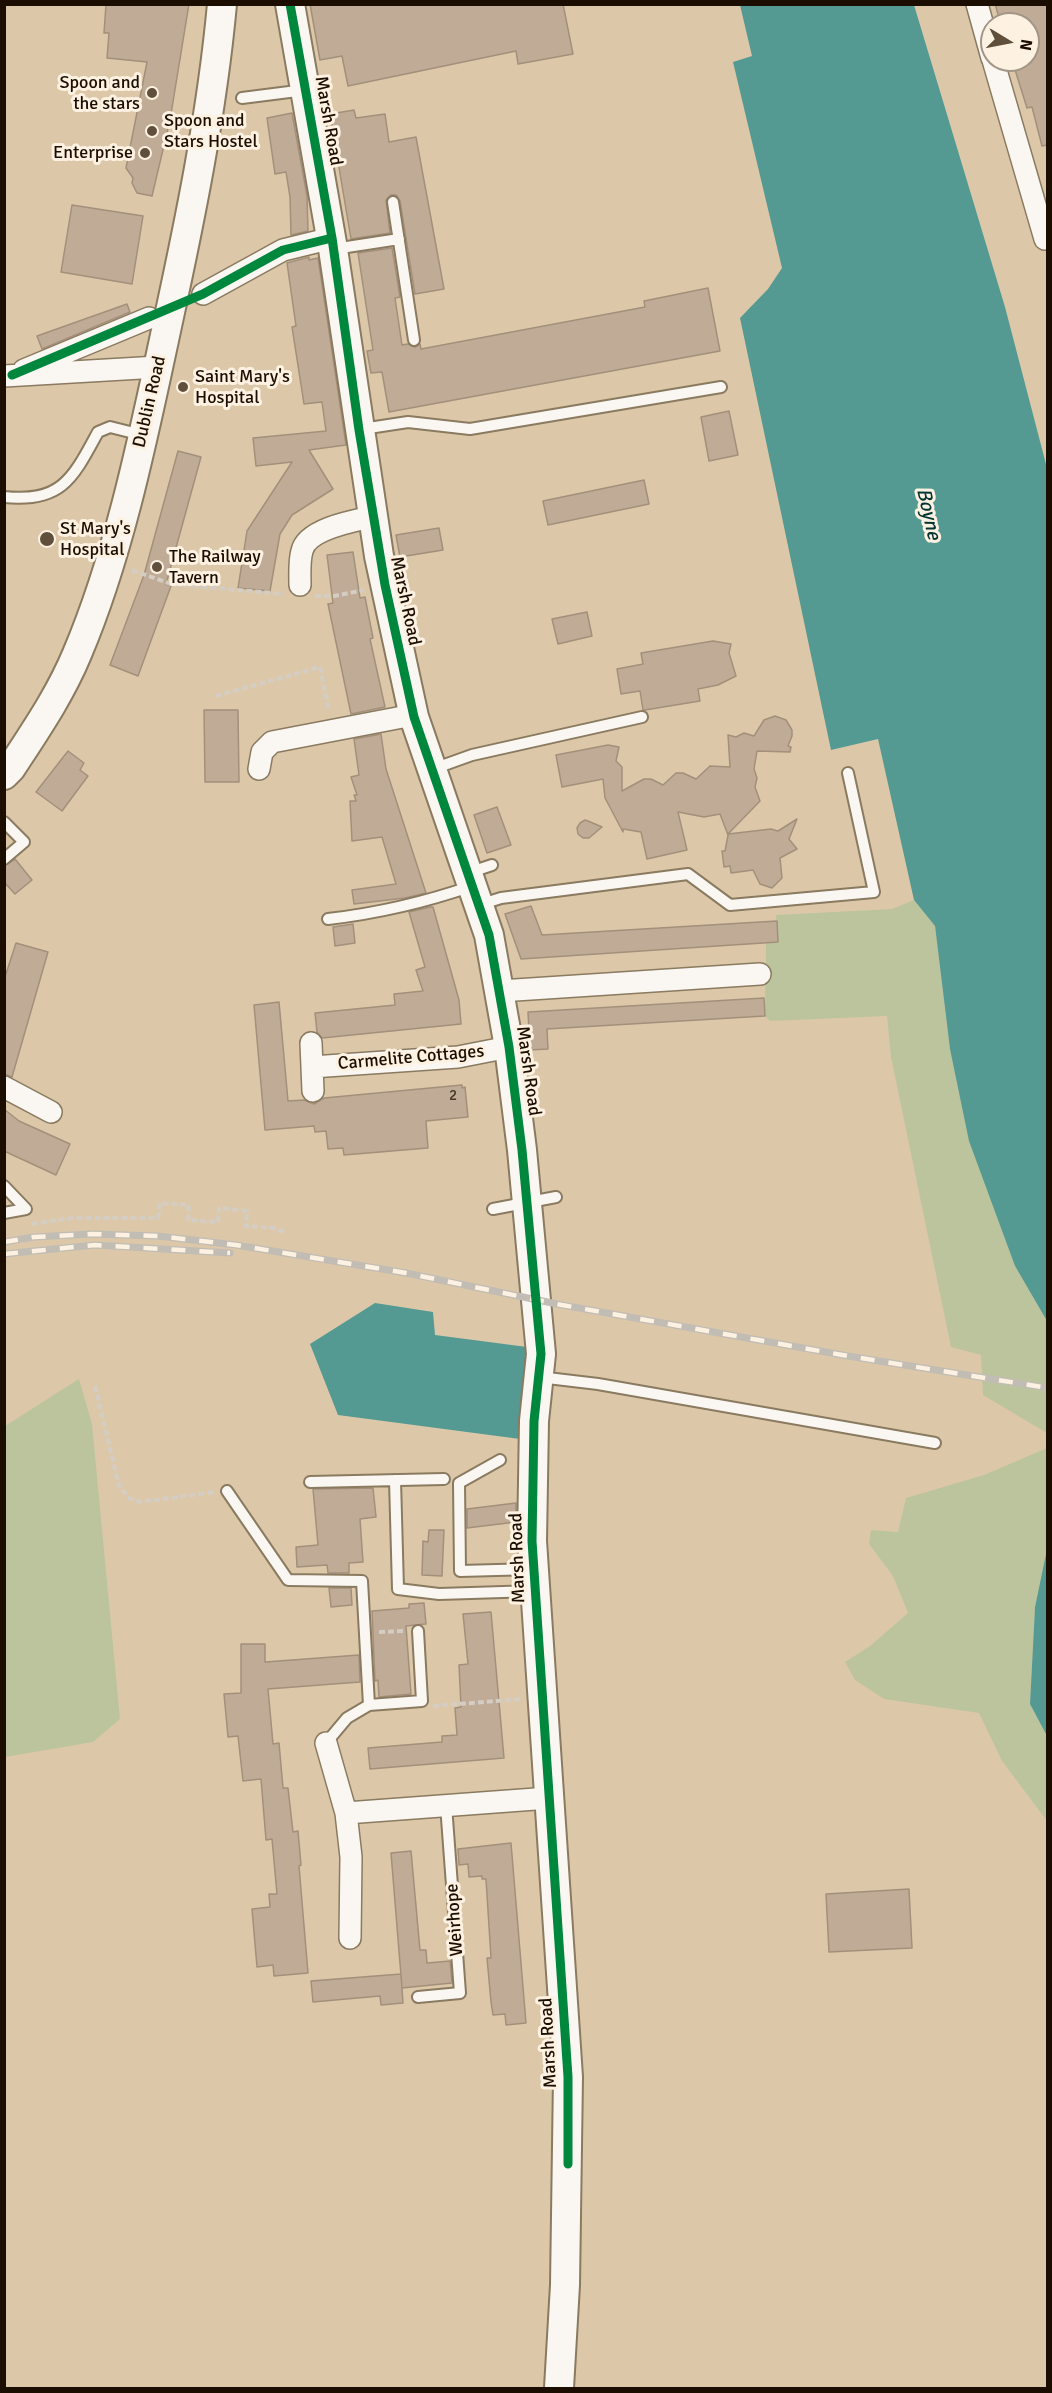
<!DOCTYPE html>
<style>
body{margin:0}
#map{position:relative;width:1052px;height:2393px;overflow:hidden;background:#dcc8a9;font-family:Signika,sans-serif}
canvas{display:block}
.frame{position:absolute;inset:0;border:6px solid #1b0e00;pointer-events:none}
.north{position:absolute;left:980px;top:12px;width:60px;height:60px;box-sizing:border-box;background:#fdf1e1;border:2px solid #a39687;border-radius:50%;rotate:100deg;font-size:16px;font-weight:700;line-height:24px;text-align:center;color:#1b0e00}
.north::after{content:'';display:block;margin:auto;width:21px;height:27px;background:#5f4f3b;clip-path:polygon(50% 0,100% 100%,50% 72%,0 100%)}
</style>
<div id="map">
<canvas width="1052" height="2393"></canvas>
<div class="frame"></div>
<div class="north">N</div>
</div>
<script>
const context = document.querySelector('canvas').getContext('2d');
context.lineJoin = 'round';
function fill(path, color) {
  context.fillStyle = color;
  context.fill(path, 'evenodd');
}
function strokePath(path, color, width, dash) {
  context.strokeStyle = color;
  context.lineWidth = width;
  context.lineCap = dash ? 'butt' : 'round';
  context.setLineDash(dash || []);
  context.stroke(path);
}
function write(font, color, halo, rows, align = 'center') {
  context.font = font + ' Signika,sans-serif';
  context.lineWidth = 6;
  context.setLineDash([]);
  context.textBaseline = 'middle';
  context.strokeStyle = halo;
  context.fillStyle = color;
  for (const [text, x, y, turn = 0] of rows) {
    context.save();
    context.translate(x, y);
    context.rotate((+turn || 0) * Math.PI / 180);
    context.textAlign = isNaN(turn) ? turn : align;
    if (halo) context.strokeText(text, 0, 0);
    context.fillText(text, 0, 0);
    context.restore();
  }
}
const green = new Path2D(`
 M 914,900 L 935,926 L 950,1049 L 1015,1266 L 1047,1321 L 1047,1433 L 983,1395 L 981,1355 L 951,1347 L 891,1057 L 887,1016 L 770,1021 L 765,1016 L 766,943 L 778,942 L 776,915 L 892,909 Z
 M 79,1379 L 92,1424 L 120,1719 L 93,1742 L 5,1757 L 5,1426 Z
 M 1047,1448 L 1047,1549 L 1035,1607 L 1030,1704 L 1047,1736 L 1047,1821 L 1002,1761 L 979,1713 L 884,1699 L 855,1680 L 845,1662 L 870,1646 L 908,1613 L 893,1576 L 869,1544 L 871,1530 L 898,1532 L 906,1498 L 984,1475 Z`);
const water = new Path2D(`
 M 740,5 L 914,5 L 1005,307 L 1047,468 L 1047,1321 L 1015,1266 L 969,1141 L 950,1049 L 935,926 L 914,900 L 878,739 L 831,750 L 740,318 L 768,289 L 782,268 L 733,62 L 752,56 Z
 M 375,1303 L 433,1312 L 435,1335 L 527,1347 L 520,1439 L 338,1415 L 310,1344 Z
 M 1047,1549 L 1047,1736 L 1030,1704 L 1035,1607 Z`);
const building = new Path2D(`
 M 106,4 L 189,4 L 170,120 L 152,196 L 137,193 L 132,183 L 133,178 L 126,168 L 147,62 L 107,58 L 109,33 L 104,33 Z
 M 310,4 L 563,4 L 573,54 L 518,64 L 516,51 L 348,86 L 342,56 L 320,60 Z
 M 995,4 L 1047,4 L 1047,145 L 1042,146 L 1032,107 L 1027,108 L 1012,60 L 1028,60 L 1028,24 L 1001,24 Z
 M 354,110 L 356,118 L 385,114 L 389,142 L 416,137 L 444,289 L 415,294 L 400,201 L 396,195 L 391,195 L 386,200 L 390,233 L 351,239 L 330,114 Z
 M 292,113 L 307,196 L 308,231 L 291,235 L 290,197 L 286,172 L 275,174 L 267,118 Z
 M 72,205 L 143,216 L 132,284 L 61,272 Z
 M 392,248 L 400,297 L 395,298 L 402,345 L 408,344 L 415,347 L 420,344 L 421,349 L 645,307 L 644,301 L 708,288 L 720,351 L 389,412 L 382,372 L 371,373 L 367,351 L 373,350 L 358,253 Z
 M 309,257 L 309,260 L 318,258 L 346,445 L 309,450 L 333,489 L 292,515 L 280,534 L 270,591 L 238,588 L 247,531 L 292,462 L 256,466 L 253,438 L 326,431 L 322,402 L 304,404 L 292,327 L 296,326 L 287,263 Z
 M 127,304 L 130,312 L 42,349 L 37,336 Z
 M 729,411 L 738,455 L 709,461 L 701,417 Z
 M 178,451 L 201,457 L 166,584 L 171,586 L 138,676 L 110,665 L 144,575 Z
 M 644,480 L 649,504 L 548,525 L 543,501 Z
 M 439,528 L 443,550 L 400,557 L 396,535 Z
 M 353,552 L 360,598 L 365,597 L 373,638 L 370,639 L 385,707 L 351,714 L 328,604 L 333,603 L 327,555 Z
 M 587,612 L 592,636 L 558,644 L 552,619 Z
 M 713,641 L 731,644 L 729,653 L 736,676 L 718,685 L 698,689 L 700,701 L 645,710 L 643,710 L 640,691 L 621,694 L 617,669 L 643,664 L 641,653 Z
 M 204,710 L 238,710 L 239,782 L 205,782 Z
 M 775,716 L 786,720 L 792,730 L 792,736 L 788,746 L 791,747 L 790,752 L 757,751 L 754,769 L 757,778 L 755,787 L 760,801 L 728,834 L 771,829 L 778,831 L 797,819 L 789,839 L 797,849 L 780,858 L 782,878 L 772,888 L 760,884 L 753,870 L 731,873 L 730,866 L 724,867 L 722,851 L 725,851 L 728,835 L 720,814 L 704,817 L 678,812 L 687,850 L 647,859 L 641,832 L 623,829 L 623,832 L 605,798 L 603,779 L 562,787 L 556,755 L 608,745 L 619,747 L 616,761 L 622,767 L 622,791 L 644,779 L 651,779 L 663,785 L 676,773 L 683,773 L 696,779 L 710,766 L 730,767 L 728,735 L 736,737 L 744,733 L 754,736 L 764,720 Z
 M 381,734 L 386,769 L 426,893 L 405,898 L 354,904 L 352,890 L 396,884 L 382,837 L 352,841 L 350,801 L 356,801 L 354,795 L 357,795 L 351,777 L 359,775 L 354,739 Z
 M 68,751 L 84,763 L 80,770 L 88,776 L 62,811 L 36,792 Z
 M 497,807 L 511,845 L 487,853 L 474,815 Z
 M 585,820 L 588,821 L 602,827 L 589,838 L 583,838 L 578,834 L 577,828 L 580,823 Z
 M 15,859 L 32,880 L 15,894 L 4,882 L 4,866 Z
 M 531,906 L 542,935 L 777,921 L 778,942 L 521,959 L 505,914 Z
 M 430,907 L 433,907 L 459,1000 L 461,1024 L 322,1038 L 317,1032 L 315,1013 L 395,1005 L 394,994 L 423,991 L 416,970 L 425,967 L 409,912 Z
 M 353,924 L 355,943 L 335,946 L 333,927 Z
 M 16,943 L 48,952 L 12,1077 L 4,1074 L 4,980 Z
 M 764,998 L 765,1016 L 547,1029 L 548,1049 L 530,1050 L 528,1012 Z
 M 279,1002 L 288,1101 L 304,1100 L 314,1104 L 324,1098 L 462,1085 L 462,1088 L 465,1087 L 468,1117 L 426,1121 L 428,1148 L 344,1155 L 343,1148 L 328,1149 L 326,1131 L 315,1132 L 314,1126 L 265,1130 L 254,1005 Z
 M 4,1109 L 19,1121 L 70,1144 L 56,1175 L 4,1151 Z
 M 373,1488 L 376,1517 L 360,1519 L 363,1562 L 349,1563 L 349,1573 L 328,1573 L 327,1565 L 297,1567 L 296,1547 L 318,1545 L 313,1489 Z
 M 516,1503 L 516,1522 L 467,1528 L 467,1509 Z
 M 429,1530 L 444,1530 L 442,1576 L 422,1575 L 423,1541 L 428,1542 Z
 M 329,1588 L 351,1588 L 352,1605 L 331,1607 Z
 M 424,1603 L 426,1624 L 406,1626 L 411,1694 L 379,1697 L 378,1680 L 375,1681 L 372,1611 L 409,1608 L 409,1604 Z
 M 491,1612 L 504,1758 L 370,1769 L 368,1748 L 442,1742 L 442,1736 L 457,1735 L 455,1708 L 461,1707 L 459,1665 L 468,1664 L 463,1614 Z
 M 241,1644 L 265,1644 L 265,1662 L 359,1655 L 360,1682 L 268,1689 L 273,1744 L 279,1743 L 283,1788 L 288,1788 L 293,1832 L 298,1831 L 301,1865 L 299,1866 L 308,1973 L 274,1976 L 273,1965 L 257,1967 L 252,1909 L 270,1907 L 269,1894 L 277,1894 L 272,1839 L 266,1840 L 261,1779 L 243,1781 L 238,1736 L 228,1737 L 224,1694 L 241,1693 Z
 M 511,1843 L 526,2023 L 506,2025 L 505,2014 L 493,2015 L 491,2002 L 487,1958 L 491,1958 L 486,1879 L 482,1879 L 482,1876 L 469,1877 L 468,1864 L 459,1865 L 458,1849 Z
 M 411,1851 L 420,1950 L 426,1950 L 427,1963 L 450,1961 L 452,1983 L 402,1988 L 391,1853 Z
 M 909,1889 L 912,1948 L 829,1952 L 826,1894 Z
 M 401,1974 L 403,2003 L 381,2005 L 380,1996 L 313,2002 L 311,1981 Z`);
const path = new Path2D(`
 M 132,570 L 171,584 L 283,594
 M 315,596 L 334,596 L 364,590
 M 216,696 L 320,667 L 329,711
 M 32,1224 L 72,1218 L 158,1218 L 160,1203 L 189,1205 L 188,1220 L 218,1222 L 219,1208 L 247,1211 L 246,1226 L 275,1228 L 286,1233
 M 95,1386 L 119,1486 L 129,1498 L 140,1502 L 215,1492
 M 379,1632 L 405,1631
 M 433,1706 L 521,1699`);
const lane = new Path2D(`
 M 242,98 L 305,90
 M 393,202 L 414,340
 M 334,249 L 399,239
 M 362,429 L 408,422 L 470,429 L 721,387
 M 4,497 C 62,503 73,478 98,432 L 110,427 L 142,435
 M 433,769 L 472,755 L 642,717
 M 4,822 L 24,842 L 4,859
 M 468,873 L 492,865
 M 479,905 L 501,898 L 688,874 L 730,905 L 874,892 L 848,773
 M 328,919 C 380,913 423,903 472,886
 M 4,1186 L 26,1209 L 4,1213
 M 493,1209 L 556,1197
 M 539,1377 L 598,1384 L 935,1443
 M 500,1460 L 459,1483 L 460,1571 L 534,1569
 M 395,1480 L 398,1589 L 439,1594 L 535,1591
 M 310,1482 L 444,1479
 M 227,1491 L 288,1580 L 362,1581 L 369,1705 L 347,1718 L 326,1743
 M 369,1705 L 422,1701 L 418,1631
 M 418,1997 L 460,1993 L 446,1805`);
const street = new Path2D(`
 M 977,4 L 992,58
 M 993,60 L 1045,239 L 1048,238
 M 203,294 L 283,250 L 332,238
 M 24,370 L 149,318
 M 4,376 L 158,367
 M 300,585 C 300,574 299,561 302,551 C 307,529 353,521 372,517
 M 259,769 L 262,752 L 272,742 L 413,715
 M 500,991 L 760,974
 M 311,1043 L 313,1091
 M 312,1067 L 458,1057 L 509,1047
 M 4,1087 L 51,1112
 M 326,1743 L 346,1813 L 351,1857 L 350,1938
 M 346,1813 L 549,1798`);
const secondary = new Path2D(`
 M 290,4 L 333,249 L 379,556 L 414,717 L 489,935 L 509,1047 L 522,1150 L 541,1354 L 534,1421 L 532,1541 L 568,2077 L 565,2285 L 559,2388
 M 4,775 L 11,768 C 35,731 60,695 77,654 C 120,553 144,433 167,326 C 190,220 212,113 222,4`);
const rail = new Path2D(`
 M 4,1242 L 34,1237 L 92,1234 L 158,1236 L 236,1245 L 406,1273 L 562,1305 L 848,1356 L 1048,1388
 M 4,1254 L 95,1245 L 230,1253`);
const cycleway = new Path2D(`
 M 290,4 L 332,238 L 359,430 L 385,585 L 414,717 L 489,935 L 509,1047 L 522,1150 L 541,1354 L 534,1421 L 532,1541 L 568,2077 L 568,2164
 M 12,375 L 203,294 L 283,250 L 332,238`);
const markers = [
 [152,93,6,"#5f4f3b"],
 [152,131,6,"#5f4f3b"],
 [145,153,6,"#5f4f3b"],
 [183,387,6,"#5f4f3b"],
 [47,539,8,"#5f4f3b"],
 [157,567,6,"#5f4f3b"]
];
const numberNames = [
 ["2",453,1096]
];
const poiNames = [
 ["Spoon and",140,83,"right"],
 ["the stars",140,104,"right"],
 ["Spoon and",164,121],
 ["Stars Hostel",164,142],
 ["Enterprise",133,153,"right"],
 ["Saint Mary's",195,377],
 ["Hospital",195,398],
 ["St Mary's",60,529],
 ["Hospital",60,550],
 ["The Railway",169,557],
 ["Tavern",169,578]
];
const streetNames = [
 ["Marsh Road",328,121,80],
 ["Dublin Road",150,402,-77],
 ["Marsh Road",405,601,78],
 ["Carmelite Cottages",411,1058,-5],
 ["Marsh Road",528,1071,82],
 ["Marsh Road",518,1558,-92],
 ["Weirhope",455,1920,-94],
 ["Marsh Road",549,2043,-93]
];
const waterNames = [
 ["Boyne",928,514,77]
];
fill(green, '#bcc49e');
fill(water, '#549a93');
fill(building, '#bfab96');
strokePath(building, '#a3907b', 1.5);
strokePath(lane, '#8a7a60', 14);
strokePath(street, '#8a7a60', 24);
strokePath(secondary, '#8a7a60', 32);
strokePath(path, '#d4cdc3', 4, [6, 3]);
strokePath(lane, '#faf7f2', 10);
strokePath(street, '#faf7f2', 21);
strokePath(secondary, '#faf7f2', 28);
strokePath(rail, '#c1bcb4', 7);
strokePath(rail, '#fdf1e1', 4.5, [14]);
strokePath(cycleway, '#00873e', 9);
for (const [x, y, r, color] of markers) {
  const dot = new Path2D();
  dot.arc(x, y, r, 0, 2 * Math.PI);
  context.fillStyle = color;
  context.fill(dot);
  strokePath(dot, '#fdf1e1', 2);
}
write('15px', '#443526', null, numberNames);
write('18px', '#1b0e00', '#fdf1e1', poiNames, 'left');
write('18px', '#1b0e00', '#fdf1e1', streetNames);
write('italic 20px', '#023333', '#fdf1e1', waterNames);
</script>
